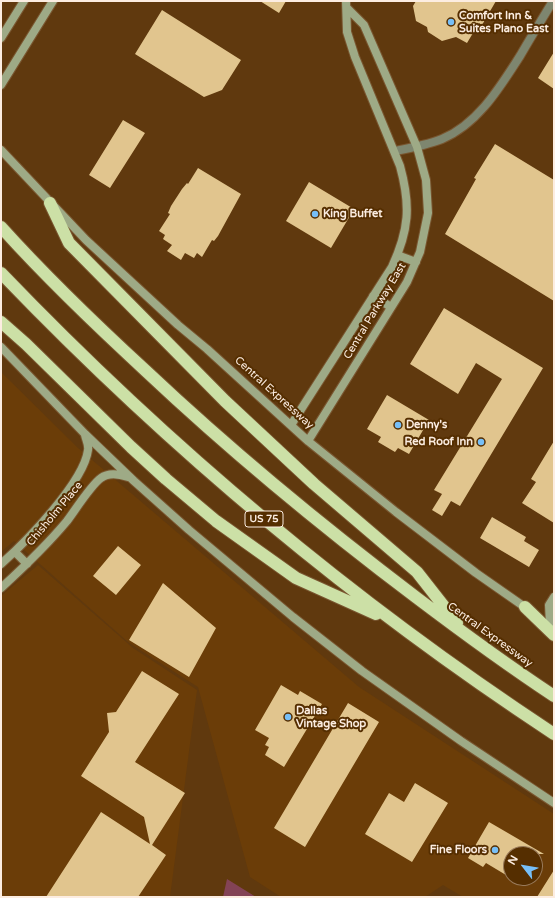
<!DOCTYPE html>
<style>
body{margin:0}
#map{position:relative;width:555px;height:898px;overflow:hidden;background:#60390e;font-family:"Varela Round",sans-serif}
canvas{display:block}
.frame{position:absolute;inset:0;border:2px solid #fcede1;pointer-events:none}
.north{position:absolute;left:503px;top:846px;width:40px;height:40px;box-sizing:border-box;background:#552e00;border:1px solid #987a5a;border-radius:50%;rotate:301deg;font-size:11px;font-weight:700;line-height:16px;text-align:center;color:#fcede1}
.north::after{content:'';display:block;margin:auto;width:14px;height:18px;background:#77bff7;clip-path:polygon(50% 0,100% 100%,50% 72%,0 100%)}
</style>
<div id="map">
<canvas width="555" height="898"></canvas>
<div class="frame"></div>
<div class="north">N</div>
</div>
<script>
const context = document.querySelector('canvas').getContext('2d');
context.lineJoin = 'round';
function fill(path, color) {
  context.fillStyle = color;
  context.fill(path, 'evenodd');
}
function strokePath(path, color, width, dash) {
  context.strokeStyle = color;
  context.lineWidth = width;
  context.lineCap = dash ? 'butt' : 'round';
  context.setLineDash(dash || []);
  context.stroke(path);
}
function write(font, color, halo, rows, align = 'center') {
  context.font = font + ' "Varela Round",sans-serif';
  context.lineWidth = 4;
  context.setLineDash([]);
  context.textBaseline = 'middle';
  context.strokeStyle = halo;
  context.fillStyle = color;
  for (const [text, x, y, turn = 0] of rows) {
    context.save();
    context.translate(x, y);
    context.rotate((+turn || 0) * Math.PI / 180);
    context.textAlign = isNaN(turn) ? turn : align;
    if (halo) context.strokeText(text, 0, 0);
    context.fillText(text, 0, 0);
    context.restore();
  }
}
const built = new Path2D(`
 M 1,372 L 78,448 L 359,687 L 554,814 L 554,897 L 463,897 L 443,885 L 425,897 L 382,897 L 377,896 L 375,897 L 281,897 L 250,877 L 198,687 L 128,642 L 14,541 L 1,552 ZM 511,854 L 535,854 L 535,878 L 511,878 Z
 M 38,565 L 133,648 L 197,690 L 170,897 L 1,897 L 1,596 Z`);
const green = new Path2D(`
 M 227,879 L 256,897 L 223,897 Z`);
const building = new Path2D(`
 M 260,1 L 286,1 L 279,13 Z
 M 416,1 L 496,1 L 482,25 L 479,23 L 467,43 L 456,37 L 442,41 L 428,32 L 427,27 L 416,21 L 413,6 Z
 M 162,10 L 241,60 L 222,90 L 204,97 L 135,54 Z
 M 554,52 L 554,89 L 538,78 Z
 M 123,120 L 145,133 L 110,188 L 89,175 Z
 M 495,144 L 554,180 L 554,301 L 445,234 L 476,179 L 474,178 Z
 M 198,168 L 241,194 L 218,236 L 214,241 L 212,240 L 202,257 L 197,253 L 194,258 L 185,253 L 181,260 L 167,251 L 172,245 L 163,239 L 165,235 L 159,231 L 170,214 L 168,213 L 171,206 L 182,189 L 187,183 L 188,184 Z
 M 309,182 L 354,209 L 331,248 L 286,221 Z
 M 444,308 L 543,368 L 460,506 L 451,501 L 442,516 L 432,510 L 442,494 L 434,490 L 502,379 L 476,363 L 458,394 L 410,364 Z
 M 387,395 L 429,420 L 409,454 L 398,448 L 395,452 L 378,442 L 381,437 L 367,429 Z
 M 554,441 L 554,523 L 522,503 L 536,482 L 531,479 Z
 M 492,517 L 526,537 L 524,541 L 539,550 L 529,567 L 480,538 Z
 M 118,546 L 141,565 L 116,595 L 93,576 Z
 M 163,583 L 216,628 L 189,677 L 129,640 Z
 M 142,671 L 179,694 L 135,762 L 185,793 L 152,845 L 166,855 L 138,897 L 46,897 L 101,812 L 150,844 L 144,817 L 81,776 L 109,732 L 107,713 L 116,712 Z
 M 281,685 L 298,695 L 300,691 L 322,704 L 284,767 L 265,755 L 269,747 L 265,745 L 269,738 L 255,730 Z
 M 348,703 L 379,722 L 305,847 L 274,828 Z
 M 415,783 L 448,803 L 412,862 L 365,834 L 389,793 L 404,802 Z
 M 489,822 L 544,854 L 511,854 L 511,878 L 486,863 L 483,867 L 468,858 Z
 M 554,870 L 554,897 L 537,897 Z`);
const street = new Path2D(`
 M 395,151 C 411,148 427,145 442,139 C 478,124 500,87 520,56 C 531,37 542,19 553,1`);
const secondary = new Path2D(`
 M 1,38 L 24,1
 M 1,85 L 53,1
 M 1,150 L 86,240 L 178,325 L 207,349 L 308,441 L 396,512 L 476,573 L 529,610
 M 397,255 L 416,262
 M 373,296 L 391,307
 M 1,347 L 85,434 L 134,481 L 189,530 L 293,617 L 362,671 L 461,741 L 554,803
 M 291,425 L 392,267 C 409,230 411,206 400,166 L 355,57 L 347,32 L 346,1
 M 308,441 L 407,282 L 420,252 L 428,213 L 426,180 L 417,147 L 364,25 L 347,8
 M 15,552 L 27,564
 M 1,564 C 26,542 84,482 88,450 C 89,445 86,440 85,435
 M 1,588 C 24,567 47,545 67,521 C 76,509 91,485 101,478 C 109,472 119,474 128,477
 M 554,597 L 549,605 L 550,625 L 554,623`);
const highway = new Path2D(`
 M 50,203 L 69,243 L 225,401 L 314,484 L 417,572 L 457,623
 M 1,227 C 46,277 96,325 146,371 C 232,452 323,527 417,598 C 462,632 507,665 554,696
 M 1,273 C 168,447 353,602 554,734
 M 1,322 L 26,344 L 131,447 L 166,479 L 216,521 L 296,578 L 376,614
 M 525,607 L 554,635`);
const markers = [
 [451,22,4,"#77bff7"],
 [315,214,4,"#77bff7"],
 [398,425,4,"#77bff7"],
 [481,442,4,"#77bff7"],
 [288,717,4,"#77bff7"],
 [495,850,4,"#77bff7"]
];
const shields = [
 [264,519,38]
];
const shieldNames = [
 ["US 75",264,519]
];
const poiNames = [
 ["Comfort Inn &",459,16],
 ["Suites Plano East",459,29],
 ["King Buffet",323,214],
 ["Denny's",406,425],
 ["Red Roof Inn",473,442,"right"],
 ["Dallas",296,711],
 ["Vintage Shop",296,724],
 ["Fine Floors",487,850,"right"]
];
const streetNames = [
 ["Central Parkway East",375,311,-59],
 ["Central Expressway",274,393,42],
 ["Chisholm Place",55,514,-50],
 ["Central Expressway",490,635,36]
];
fill(built, '#6b3d08');
fill(green, '#834356');
fill(building, '#e1c58e');
strokePath(street, '#795630', 10);
strokePath(secondary, '#795630', 10);
strokePath(highway, '#795630', 14);
strokePath(street, '#7e866f', 8);
strokePath(secondary, '#9eaa86', 8);
strokePath(highway, '#cce0a6', 12);
for (const [x, y, r, color] of markers) {
  const dot = new Path2D();
  dot.arc(x, y, r, 0, 2 * Math.PI);
  context.fillStyle = color;
  context.fill(dot);
  strokePath(dot, '#552e00', 1.5);
}
for (const [x, y, w] of shields) {
  const box = new Path2D();
  box.roundRect(x - w / 2, y - 8, w, 16, 3);
  context.fillStyle = '#552e00';
  context.fill(box);
  strokePath(box, '#fcede1', 1);
}
write('bold 10px', '#fcede1', null, shieldNames);
write('bold 11px', '#fcede1', '#552e00', poiNames, 'left');
write('11px', '#fcede1', '#552e00', streetNames);
</script>
